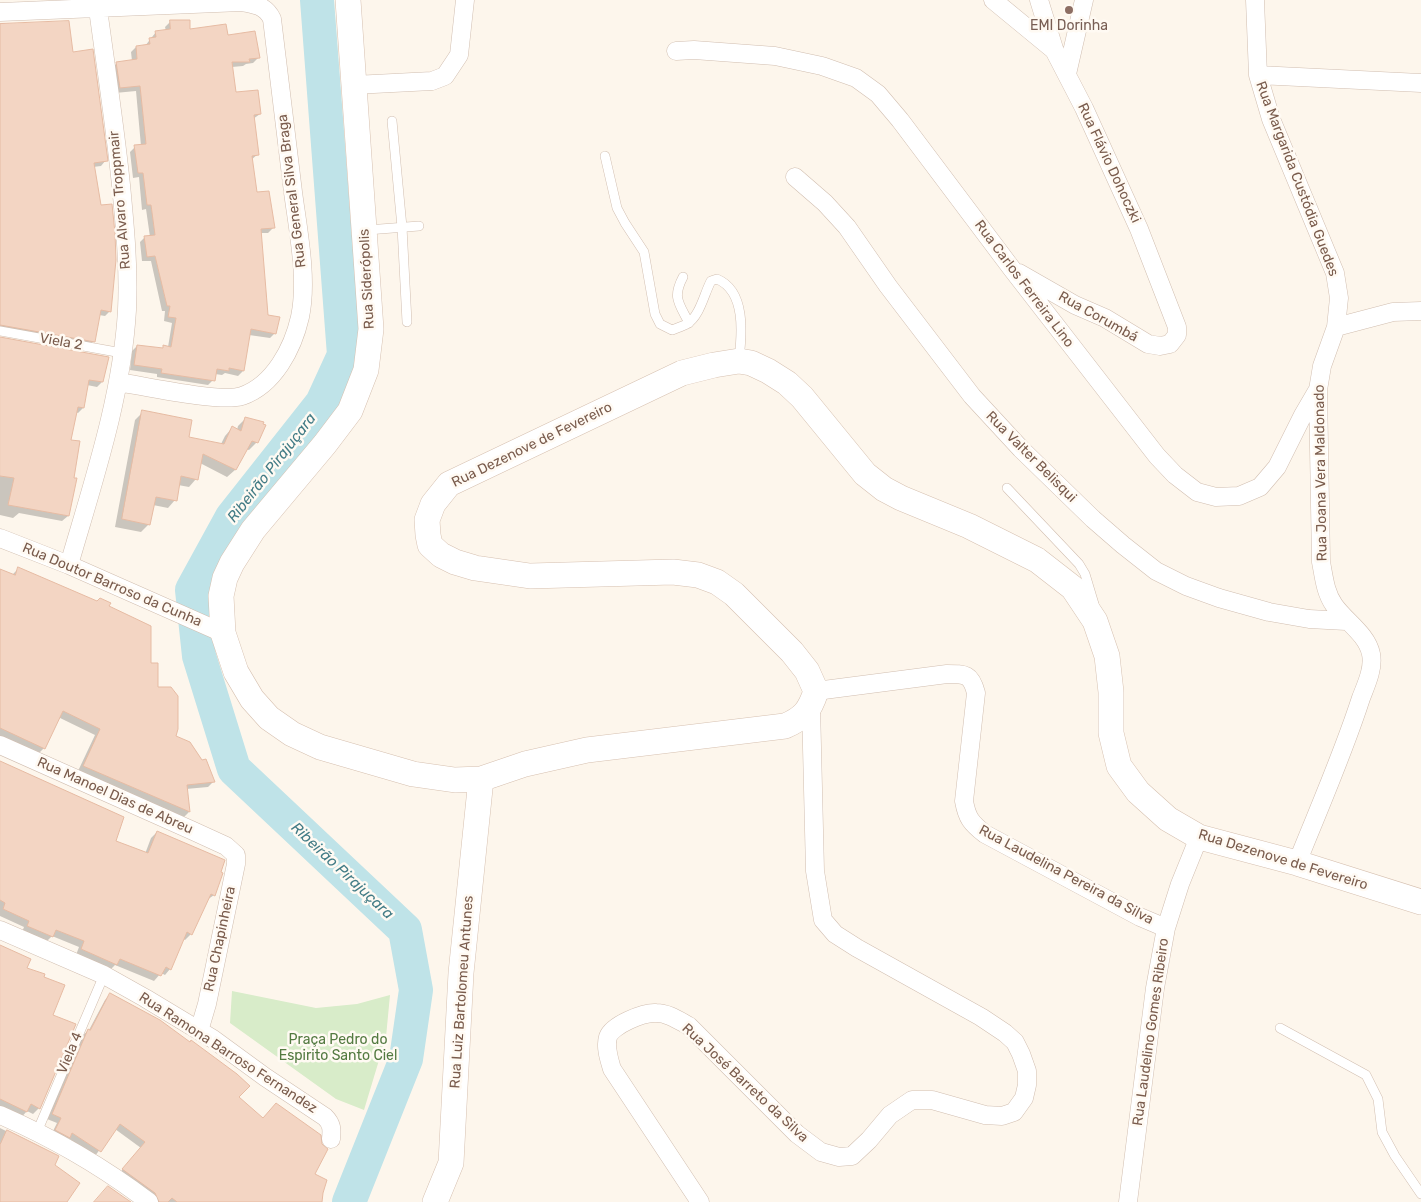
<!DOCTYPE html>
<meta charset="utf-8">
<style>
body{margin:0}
canvas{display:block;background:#fdf6ec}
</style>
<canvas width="1421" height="1202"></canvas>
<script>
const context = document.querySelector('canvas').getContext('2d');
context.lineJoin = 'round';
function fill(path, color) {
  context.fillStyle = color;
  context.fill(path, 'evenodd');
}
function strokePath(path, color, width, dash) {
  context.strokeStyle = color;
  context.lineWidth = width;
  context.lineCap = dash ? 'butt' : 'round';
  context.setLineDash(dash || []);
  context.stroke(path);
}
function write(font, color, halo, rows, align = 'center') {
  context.font = font + ' Rubik,sans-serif';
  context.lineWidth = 5;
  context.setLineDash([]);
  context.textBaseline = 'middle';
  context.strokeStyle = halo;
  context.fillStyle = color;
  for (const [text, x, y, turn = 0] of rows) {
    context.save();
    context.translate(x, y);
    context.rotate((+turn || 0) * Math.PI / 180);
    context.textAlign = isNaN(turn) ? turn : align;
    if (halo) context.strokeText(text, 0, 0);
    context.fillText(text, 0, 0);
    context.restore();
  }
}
const green = new Path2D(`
 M 232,991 L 316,1008 L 357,1004 L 390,995 L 386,1037 L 364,1110 L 336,1099 L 230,1023 Z`);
const shadow = new Path2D(`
 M 170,22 L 189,31 L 227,36 L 258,58 L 253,63 L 246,64 L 243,66 L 232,67 L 234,93 L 260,114 L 253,119 L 258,154 L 251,160 L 256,194 L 273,228 L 268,233 L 260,233 L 267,316 L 275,333 L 270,338 L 249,335 L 243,371 L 238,376 L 225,373 L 222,375 L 215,374 L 213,380 L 208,385 L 157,377 L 157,374 L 130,370 L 132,351 L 137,346 L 161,349 L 164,347 L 168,347 L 172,323 L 164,321 L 165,311 L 162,311 L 151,261 L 142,261 L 140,242 L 145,237 L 150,237 L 146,209 L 142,210 L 139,177 L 133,178 L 130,152 L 135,147 L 141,146 L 136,91 L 115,93 L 112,68 L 117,63 L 132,61 L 131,52 L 136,47 L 145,46 L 156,32 L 166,31 L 165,27 Z
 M 0,26 L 72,53 L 106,160 L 101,166 L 93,167 L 110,311 L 105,316 L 99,315 L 94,341 L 88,346 L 0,330 Z
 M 0,339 L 102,382 L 97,387 L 87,385 L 83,408 L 78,413 L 75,412 L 70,441 L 68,516 L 62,521 L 19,513 L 13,518 L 0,515 Z
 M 143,412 L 188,438 L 221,444 L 225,436 L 232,428 L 237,430 L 238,426 L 246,418 L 257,442 L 249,450 L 246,449 L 235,470 L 227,477 L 200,463 L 196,479 L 189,487 L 178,485 L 175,500 L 168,508 L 153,505 L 149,524 L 141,532 L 115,527 L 135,420 Z
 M 19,568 L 108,607 L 150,665 L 156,689 L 174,737 L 213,782 L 208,787 L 186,789 L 189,812 L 184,817 L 78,771 L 95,735 L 58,717 L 44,748 L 38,754 L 0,736 L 0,570 L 12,575 Z
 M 0,762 L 115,842 L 145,854 L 151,838 L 157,832 L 214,895 L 207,900 L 191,934 L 185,940 L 183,939 L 170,969 L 165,975 L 161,973 L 154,981 L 115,965 L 110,970 L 76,955 L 79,947 L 52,936 L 46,942 L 22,932 L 24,927 L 0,916 Z
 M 0,947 L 25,969 L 52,1016 L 39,1108 L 33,1114 L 27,1111 L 19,1120 L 0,1111 Z
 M 110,995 L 238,1097 L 314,1174 L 321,1202 L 153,1202 L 118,1175 L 141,1148 L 115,1129 L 95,1156 L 68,1138 L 64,1142 L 51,1135 L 57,1123 L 47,1119 L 83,1035 L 89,1030 L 105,1000 Z
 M 0,1128 L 58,1157 L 53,1165 L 66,1202 L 0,1202 Z`);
const river = new Path2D(`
 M 317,0 L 344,355 L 322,403 L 232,517 L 192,590 L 199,656 L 234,769 L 405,930 L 416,990 L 406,1059 L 349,1202`);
const building = new Path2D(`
 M 170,20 L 190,20 L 190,29 L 226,24 L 228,35 L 255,31 L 260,58 L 249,59 L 250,62 L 232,62 L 236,92 L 258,90 L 261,114 L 254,115 L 259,155 L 252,156 L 257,192 L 269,191 L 275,228 L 261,229 L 268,315 L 280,317 L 276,334 L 251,329 L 244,371 L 229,368 L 229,371 L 217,369 L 215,381 L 161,373 L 162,369 L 134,365 L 137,345 L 163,348 L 163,345 L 171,347 L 176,318 L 168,317 L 170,306 L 167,306 L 155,256 L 147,257 L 144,236 L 155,235 L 151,205 L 147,205 L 143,173 L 138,173 L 134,145 L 146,144 L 140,86 L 120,88 L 116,62 L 137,59 L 136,46 L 150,44 L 149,38 L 156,37 L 155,31 L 170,29 Z
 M 69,21 L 73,52 L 93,49 L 108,161 L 94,163 L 101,205 L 112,204 L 115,233 L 116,260 L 111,312 L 101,310 L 95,342 L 0,325 L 0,24 Z
 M 0,337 L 109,357 L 103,382 L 89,380 L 84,408 L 78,407 L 71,440 L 80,441 L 74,478 L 77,478 L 69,516 L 8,505 L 14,478 L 0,476 Z
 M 142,410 L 192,420 L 189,437 L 224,444 L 232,426 L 241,431 L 245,417 L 264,422 L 263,424 L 266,425 L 258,443 L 252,441 L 236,470 L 203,454 L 198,480 L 181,476 L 177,501 L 156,497 L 150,525 L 122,519 Z
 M 18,567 L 97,601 L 100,598 L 111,603 L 109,606 L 151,626 L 151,663 L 158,663 L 158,687 L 171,687 L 178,696 L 178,729 L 176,736 L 190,742 L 202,760 L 206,759 L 215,782 L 187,785 L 190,812 L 83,766 L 100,729 L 63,711 L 45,749 L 0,728 L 0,569 L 15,575 Z
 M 0,761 L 124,817 L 116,841 L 148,853 L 157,831 L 225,860 L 221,872 L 223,873 L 215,896 L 211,894 L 192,935 L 187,932 L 171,970 L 166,967 L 161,976 L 120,959 L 117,965 L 81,949 L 84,941 L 56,930 L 53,937 L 27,926 L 29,921 L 3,909 L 5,903 L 0,900 Z
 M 0,945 L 31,959 L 27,968 L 45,974 L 44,977 L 65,985 L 53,1015 L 76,1024 L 40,1109 L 31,1104 L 27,1112 L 0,1099 Z
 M 110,993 L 160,1020 L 190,1042 L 191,1040 L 237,1074 L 250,1086 L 239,1097 L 263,1118 L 276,1103 L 321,1135 L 322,1144 L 328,1149 L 315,1174 L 327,1180 L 323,1193 L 322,1202 L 177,1202 L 172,1198 L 168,1202 L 159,1202 L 155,1193 L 122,1169 L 145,1142 L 120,1124 L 101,1152 L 72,1133 L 70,1138 L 55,1130 L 61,1118 L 52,1114 L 88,1029 L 90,1030 Z
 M 7,1130 L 59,1156 L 55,1165 L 80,1183 L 67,1202 L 0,1202 L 0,1145 Z
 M 108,1186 L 125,1198 L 131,1202 L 94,1202 Z`);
const lane = new Path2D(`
 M 392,121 L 402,227 L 407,322
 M 605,156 L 617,208 L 625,223 L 644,252 L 655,314 L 660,324 L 672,330 C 677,328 683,326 687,324 C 700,316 704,294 711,281 L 717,279 C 746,291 742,334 739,359
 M 367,230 L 419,226
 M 683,277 C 672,298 679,303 689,323
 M 0,331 L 122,353
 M 1007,488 L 1079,564 L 1085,574 L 1094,604
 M 1280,1028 L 1366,1075 L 1378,1099 L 1382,1132 L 1395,1156 L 1421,1194
 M 37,1132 L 104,975`);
const street = new Path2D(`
 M 993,0 L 1055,51
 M 1255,0 L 1258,75 L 1271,119 L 1335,273 L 1339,298 L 1336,327 L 1322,366 L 1318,390 L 1321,562 C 1324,577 1325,592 1334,605 C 1345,621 1367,634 1371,654 C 1374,668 1366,685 1361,698 C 1343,754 1319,808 1297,863
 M 0,12 L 241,2 C 255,4 266,6 272,19 C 279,77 286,134 293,192 C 298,230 308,279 300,317 C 293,348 274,385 242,396 C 220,403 144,386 118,382
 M 676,51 L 694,50 L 775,56 L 822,66 L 856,78 L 878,94 L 900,120 L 1012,269 L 1157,456 L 1175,475 L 1197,492 L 1216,497 L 1239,496 L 1260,487 L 1277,467 L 1303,415 L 1317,391
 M 1067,74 L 1084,0
 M 1258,75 L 1421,83
 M 354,85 L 432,81 L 445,76 L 459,55 L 465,0
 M 795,177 L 825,203 L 847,227 L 888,286 L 972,396 L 1021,449 L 1093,519 L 1123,545 L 1156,571 L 1186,586 L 1219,598 L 1269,612 L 1309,619 L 1346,621
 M 1019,273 L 1075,305 L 1105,318 L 1148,344 L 1160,346 L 1170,344 L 1177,335 L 1177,327 L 1139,229 L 1084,108 L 1055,52 L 1039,0
 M 1336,327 L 1393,312 L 1421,311
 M 0,538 L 69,565 L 223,633
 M 69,565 C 93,482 122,397 127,310 C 129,268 125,227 121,185 C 115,126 106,68 98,9
 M 816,691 L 947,674 C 966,674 971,674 976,693 L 964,801 C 967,818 971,823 985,834 L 1140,917 L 1166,928
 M 0,745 L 191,830 L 226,846 L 236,855 L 236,864 L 207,1004 L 199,1031
 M 0,930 L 104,975 L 145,998 L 213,1039 L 265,1077 L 325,1117 C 332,1124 332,1129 331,1139
 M 0,1115 C 53,1138 103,1167 149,1202
 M 700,1202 L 612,1069 C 609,1059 605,1047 608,1037 C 612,1025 644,1012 656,1013 C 668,1013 678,1020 689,1026 L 797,1134 L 821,1152 L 839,1157 L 852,1156 L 869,1140 L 890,1115 L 912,1100 L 932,1100 L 985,1115 L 1002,1116 L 1014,1112 L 1024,1098 L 1027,1085 L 1027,1071 L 1021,1054 L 1015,1042 L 1005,1033 L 981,1017 L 857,948 L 835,934 L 823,920 L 815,871 L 811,706
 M 1128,1202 L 1155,988 L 1166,928 L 1180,884 L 1199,837`);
const secondary = new Path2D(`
 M 348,0 L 371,329 L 366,370 L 350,411 L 325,444 L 253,530 L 232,563 L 225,578 L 221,596 L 223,633 L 236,672 L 252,699 L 269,718 L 292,734 L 320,747 L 413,774 L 455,780 L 481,779 L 525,764 L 587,750 L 785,726 C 804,718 810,710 816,691 L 807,671 L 792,652 L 734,594 L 717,582 L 698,575 L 673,572 L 530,576 L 475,568 L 455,562 L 441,555 L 430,545 L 428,535 L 427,520 L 433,504 L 449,484 L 682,373 L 714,365 L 739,361 L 751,363 L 768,371 L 787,383 L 802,397 L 865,474 L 884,489 L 901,498 L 969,526 L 1037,560 L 1073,588 L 1095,621 L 1107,656 L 1111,692 L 1111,733 L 1119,766 L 1138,792 L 1168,819 L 1199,837 L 1297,863 L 1421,902
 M 435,1202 L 451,1163 L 461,973 L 481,779`);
const markers = [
 [1069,10,5,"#8d6e63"]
];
const educationNames = [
 ["EMI Dorinha",1069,26]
];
const streetNames = [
 ["Rua Flávio Dohoczki",1109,163,65],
 ["Rua Margarida Custódia Guedes",1297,179,69],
 ["Rua General Silva Braga",292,191,-97],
 ["Rua Alvaro Troppmair",120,200,-95],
 ["Rua Siderópolis",367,279,-93],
 ["Rua Carlos Ferreira Lino",1024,284,53],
 ["Rua Corumbá",1098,317,29],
 ["Viela 2",61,342,10],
 ["Rua Dezenove de Fevereiro",532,445,-26],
 ["Rua Valter Belisqui",1031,457,45],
 ["Rua Joana Vera Maldonado",1321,473,-91],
 ["Rua Doutor Barroso da Cunha",112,585,23],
 ["Rua Manoel Dias de Abreu",115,796,24],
 ["Rua Dezenove de Fevereiro",1283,860,17],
 ["Rua Laudelina Pereira da Silva",1066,875,28],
 ["Rua Chapinheira",220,939,-78],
 ["Rua Luiz Bartolomeu Antunes",462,992,-86],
 ["Rua Laudelino Gomes Ribeiro",1151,1032,-82],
 ["Viela 4",70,1053,-67],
 ["Rua Ramona Barroso Fernandez",228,1053,33],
 ["Rua José Barreto da Silva",745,1083,43]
];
const parkNames = [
 ["Praça Pedro do",338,1040],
 ["Espirito Santo Ciel",338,1056]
];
const waterNames = [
 ["Ribeirão Pirajuçara",272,468,-52],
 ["Ribeirão Pirajuçara",342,871,43]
];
fill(green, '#d8ecc9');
fill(shadow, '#0003');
strokePath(river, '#bfe3e8', 34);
fill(building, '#f3d5c3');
strokePath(building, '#e6bba3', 1);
strokePath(lane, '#d1beb0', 10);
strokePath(street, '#d1beb0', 19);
strokePath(secondary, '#d6c0b0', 26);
strokePath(lane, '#fff', 9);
strokePath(street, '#fff', 18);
strokePath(secondary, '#fff', 25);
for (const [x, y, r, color] of markers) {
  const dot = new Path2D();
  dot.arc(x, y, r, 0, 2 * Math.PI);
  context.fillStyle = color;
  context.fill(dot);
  strokePath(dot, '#fffaf3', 2);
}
write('14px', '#785e54', '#fffaf3', educationNames);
write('14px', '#7a5c4d', '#fffaf3', streetNames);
write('14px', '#537a41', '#fffaf3', parkNames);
write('italic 15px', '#437c86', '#fffaf3', waterNames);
</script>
